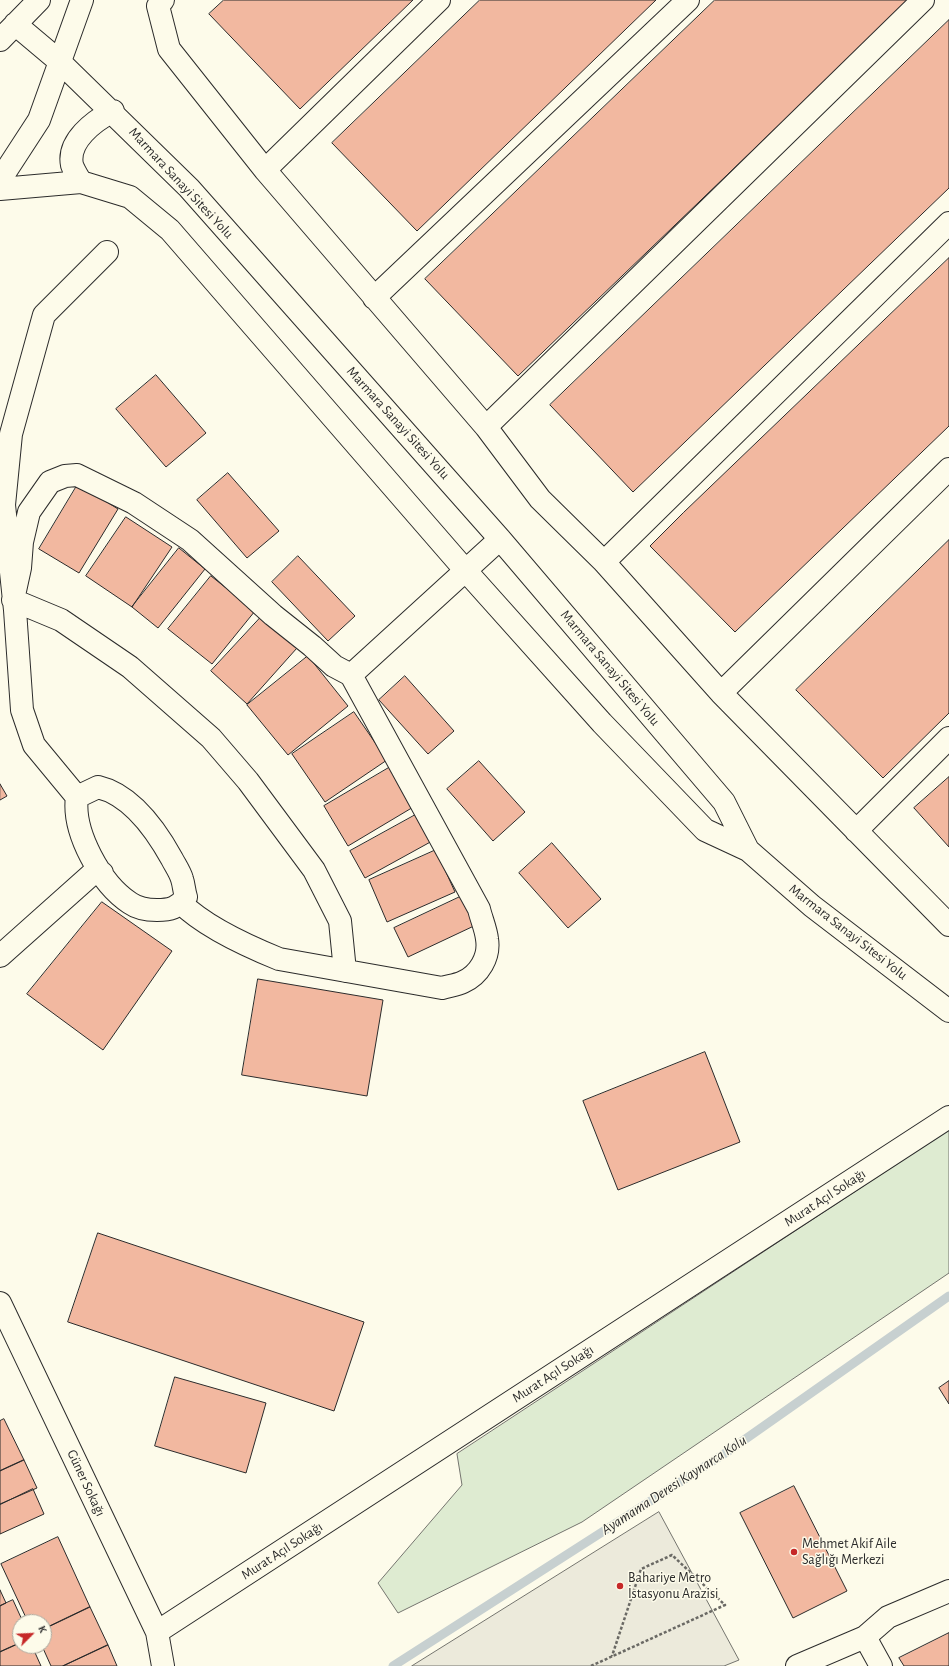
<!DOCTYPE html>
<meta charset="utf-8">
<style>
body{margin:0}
#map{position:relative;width:949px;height:1666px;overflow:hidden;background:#fdfbea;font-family:"Alegreya Sans",sans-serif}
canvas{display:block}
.north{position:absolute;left:12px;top:1614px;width:40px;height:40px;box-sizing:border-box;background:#fdfbea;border:1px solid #a9a89e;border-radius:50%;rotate:66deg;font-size:11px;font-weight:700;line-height:16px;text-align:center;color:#2b2b2b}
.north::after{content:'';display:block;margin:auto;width:14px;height:18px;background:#c62828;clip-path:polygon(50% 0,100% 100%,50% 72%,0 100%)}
</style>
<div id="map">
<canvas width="949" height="1666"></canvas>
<div class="north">K</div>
</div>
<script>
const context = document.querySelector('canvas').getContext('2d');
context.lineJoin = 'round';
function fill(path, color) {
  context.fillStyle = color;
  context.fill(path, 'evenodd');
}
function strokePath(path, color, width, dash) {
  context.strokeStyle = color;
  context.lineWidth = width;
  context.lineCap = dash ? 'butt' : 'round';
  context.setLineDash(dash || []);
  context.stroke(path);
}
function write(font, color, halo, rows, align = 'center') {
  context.font = font + ' "Alegreya Sans",sans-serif';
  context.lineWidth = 3;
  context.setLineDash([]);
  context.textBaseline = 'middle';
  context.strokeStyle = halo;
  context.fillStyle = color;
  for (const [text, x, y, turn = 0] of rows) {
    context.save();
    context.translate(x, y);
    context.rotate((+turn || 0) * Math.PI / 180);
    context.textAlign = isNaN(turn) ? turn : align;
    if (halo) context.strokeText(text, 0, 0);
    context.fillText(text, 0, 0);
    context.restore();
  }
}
const green = new Path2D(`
 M 949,1130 L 949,1273 L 582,1522 L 398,1613 L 378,1583 L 462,1485 L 457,1454 Z`);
const parking = new Path2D(`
 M 659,1512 L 739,1660 L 724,1666 L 412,1666 Z`);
const stream = new Path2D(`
 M 393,1666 L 727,1452 L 949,1296`);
const building = new Path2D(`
 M 224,0 L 413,0 L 300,109 L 209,14 Z
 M 480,0 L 656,0 L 417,231 L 332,143 Z
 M 715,0 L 909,0 L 518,376 L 425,279 Z
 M 949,20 L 949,188 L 633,492 L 550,405 Z
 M 949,258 L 949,426 L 735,632 L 650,546 L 683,513 Z
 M 156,375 L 206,433 L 166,467 L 116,409 Z
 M 228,473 L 279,531 L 247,558 L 197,500 Z
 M 78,484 L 118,509 L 79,573 L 39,549 Z
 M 126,517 L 172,547 L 132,607 L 86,576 Z
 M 949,540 L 949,713 L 883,778 L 796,690 Z
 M 179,548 L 205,569 L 158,628 L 132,607 Z
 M 298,556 L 355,616 L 328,641 L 272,582 Z
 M 211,576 L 255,611 L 212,664 L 168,629 Z
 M 262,616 L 297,648 L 247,704 L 211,671 Z
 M 308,656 L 348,706 L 288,755 L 247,705 Z
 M 405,676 L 454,731 L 428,754 L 379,700 Z
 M 354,712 L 387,760 L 325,802 L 292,754 Z
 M 479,761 L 525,812 L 493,841 L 447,789 Z
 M 392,766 L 415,806 L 348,846 L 324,806 Z
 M 949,777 L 949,847 L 914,808 Z
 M 0,784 L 7,796 L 0,800 Z
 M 419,813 L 434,840 L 365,878 L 350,851 Z
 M 552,843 L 601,899 L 568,928 L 519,873 Z
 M 436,850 L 455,892 L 387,922 L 369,880 Z
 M 462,896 L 476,925 L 408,957 L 394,928 Z
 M 102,902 L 172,951 L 103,1050 L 27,994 Z
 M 258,979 L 383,1000 L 367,1096 L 242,1075 Z
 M 705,1052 L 740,1142 L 618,1190 L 583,1101 Z
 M 98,1233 L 364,1322 L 334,1411 L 68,1322 Z
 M 175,1377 L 266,1403 L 246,1473 L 155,1446 Z
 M 949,1381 L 949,1404 L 939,1388 Z
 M 4,1419 L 24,1460 L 0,1471 L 0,1421 Z
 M 24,1460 L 37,1488 L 0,1504 L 0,1471 Z
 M 794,1486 L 847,1591 L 793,1618 L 740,1513 Z
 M 33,1489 L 44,1514 L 0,1534 L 0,1505 Z
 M 58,1537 L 90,1607 L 44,1629 L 44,1622 L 28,1622 L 1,1564 Z
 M 0,1590 L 6,1603 L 0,1606 Z
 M 13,1600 L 23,1622 L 20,1622 L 20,1643 L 0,1652 L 0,1606 Z
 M 90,1607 L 108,1645 L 63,1666 L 51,1666 L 42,1646 L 44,1646 L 44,1629 Z
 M 949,1633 L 949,1666 L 904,1666 L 899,1658 Z
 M 20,1643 L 20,1646 L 32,1646 L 41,1666 L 0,1666 L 0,1652 Z
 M 108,1645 L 117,1666 L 63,1666 Z`);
const path = new Path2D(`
 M 591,1666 L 725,1605 L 672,1555 L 641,1569 L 612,1656`);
const minor = new Path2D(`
 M 163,0 L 158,6 L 169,49 L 265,170 L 486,427 L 540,499 L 604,562 L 721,693 L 949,925
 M 15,24 L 59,61 L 189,188 L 500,539 L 724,802 L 748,850
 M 0,40 L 39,0
 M 265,170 L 439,0
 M 0,180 L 39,120 L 82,0
 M 81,182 C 78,177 74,171 72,165 C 67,141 94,121 113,111
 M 0,189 L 81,182 L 130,197 L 170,230 L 466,571 L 602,723 L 705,830 L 748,850 L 812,906 L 949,1011
 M 374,298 L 688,0
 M 486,427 L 923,0
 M 604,562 L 949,223
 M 721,693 L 949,469
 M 98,787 C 132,795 156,830 172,859 C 175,865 180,872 182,879 C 184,885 184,891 186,897 C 178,908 170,910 157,910 C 148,910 137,908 130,903 C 101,884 72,832 77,797 Z
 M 77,797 L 34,745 L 22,710 L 15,610 L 4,505 L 11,434 L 44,315 L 107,252
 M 856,831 L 949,738
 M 181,903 C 205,927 247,946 279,959 L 442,988 C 448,986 457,985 463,982 C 479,975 490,957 487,939 C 486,929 481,918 479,909 L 351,675
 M 0,956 L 92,874 L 102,873
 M 345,971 L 340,921 L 314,870 L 248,781 L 211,738 L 130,667 L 61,620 L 13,600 L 20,568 L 22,542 L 29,512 L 50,482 L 65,476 L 77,475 L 134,503 L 190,540 L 273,615 L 312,646 L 334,666 L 351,675 L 500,539
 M 0,1303 L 157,1632 L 163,1666
 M 157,1632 L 949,1117
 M 865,1637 L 881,1666
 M 797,1666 L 865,1637 L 888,1617 L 949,1591`);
const markers = [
 [794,1552,4,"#c62828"],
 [620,1586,4,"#c62828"]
];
const streetNames = [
 ["Marmara Sanayi Sitesi Yolu",181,183,47],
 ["Marmara Sanayi Sitesi Yolu",398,423,48],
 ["Marmara Sanayi Sitesi Yolu",610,668,50],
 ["Marmara Sanayi Sitesi Yolu",848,932,38],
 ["Murat Açıl Sokağı",825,1198,-33],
 ["Murat Açıl Sokağı",553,1374,-33],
 ["Güner Sokağı",86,1483,65],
 ["Murat Açıl Sokağı",282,1551,-33]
];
const poiNames = [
 ["Mehmet Akif Aile",802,1544],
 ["Sağlığı Merkezi",802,1560],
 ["Bahariye Metro",628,1578],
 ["İstasyonu Arazisi",628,1594]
];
const waterNames = [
 ["Ayamama Deresi Kaynarca Kolu",674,1485,-33]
];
fill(green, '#deebd1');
strokePath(green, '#74746e', 1);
fill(parking, '#eceadb');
strokePath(parking, '#74746e', 1);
strokePath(stream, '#c7d0d0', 9);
fill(building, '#f2b8a0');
strokePath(building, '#2b2b2b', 1);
strokePath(minor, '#2b2b2b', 24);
strokePath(path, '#6a6964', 2.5, [3, 2]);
strokePath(minor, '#fdfbea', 22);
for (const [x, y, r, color] of markers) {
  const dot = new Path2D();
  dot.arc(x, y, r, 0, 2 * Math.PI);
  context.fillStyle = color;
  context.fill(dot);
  strokePath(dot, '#fdfbea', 1.5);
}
write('14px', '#2b2b2b', '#fdfbea', streetNames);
write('14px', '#2b2b2b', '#fdfbea', poiNames, 'left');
write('italic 15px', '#2b2b2b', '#fdfbea', waterNames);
</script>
